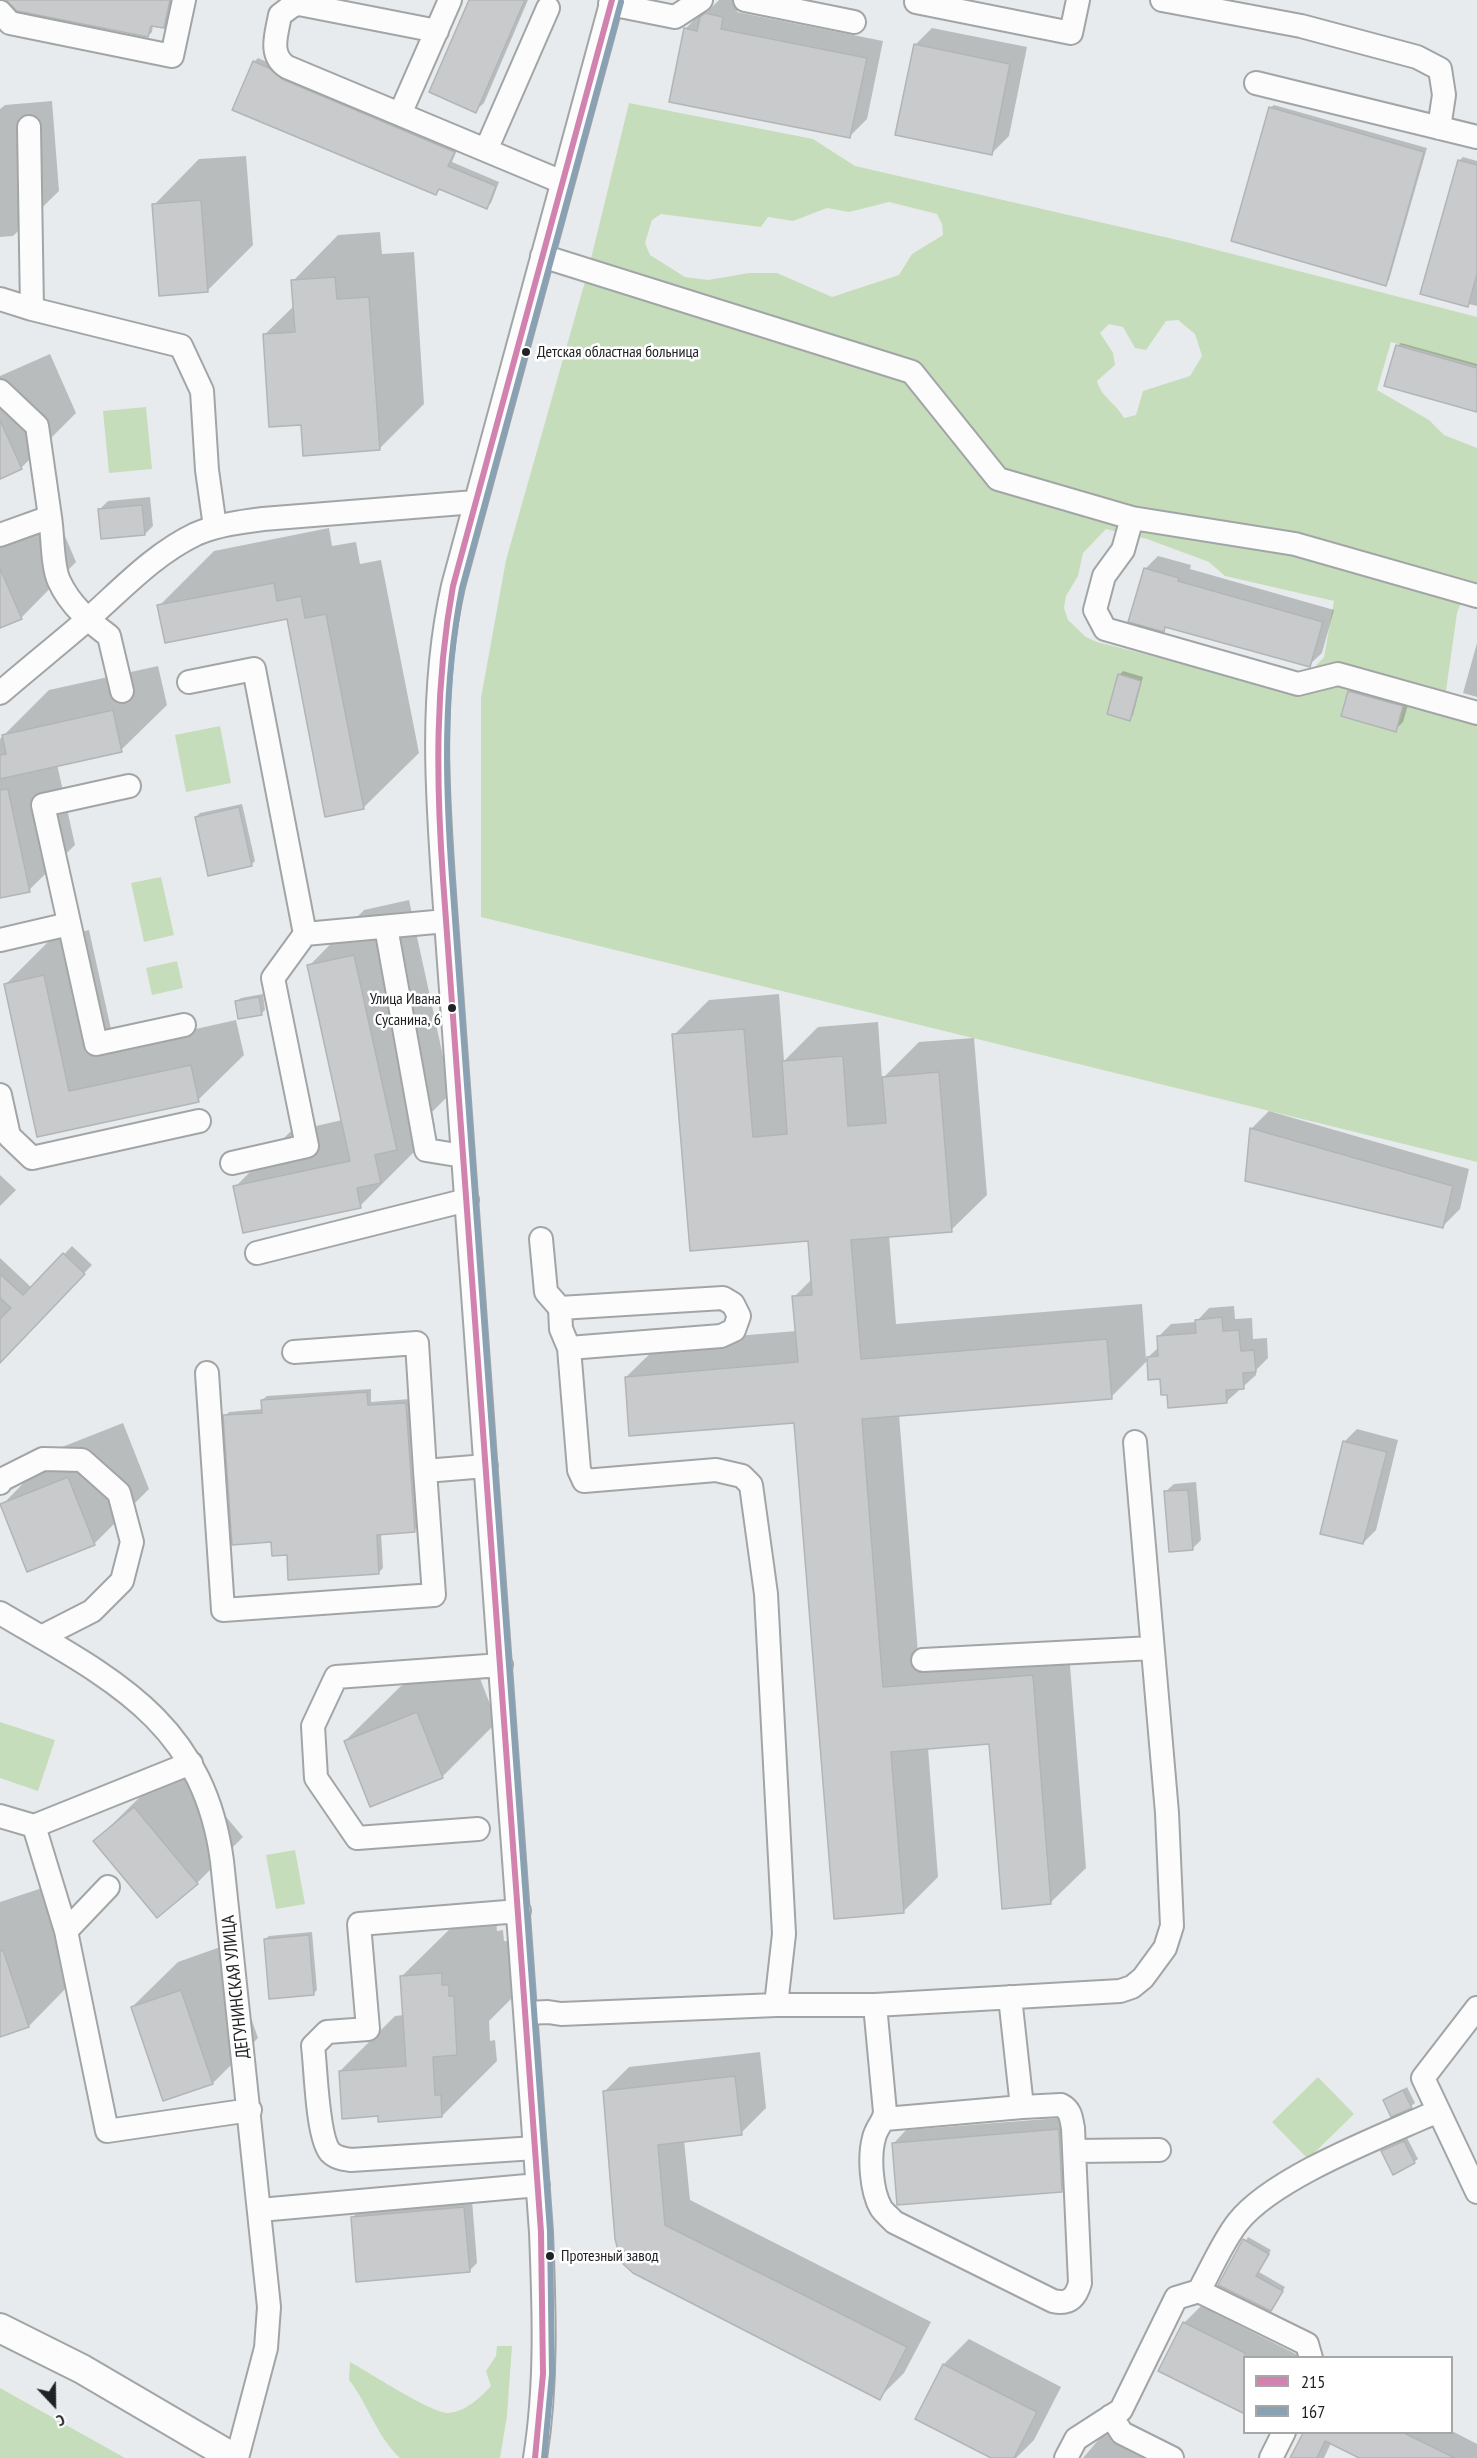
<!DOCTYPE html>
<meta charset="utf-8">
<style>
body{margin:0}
#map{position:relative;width:1477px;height:2458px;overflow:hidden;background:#e8ebed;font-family:"PT Sans Narrow",sans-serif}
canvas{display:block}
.legend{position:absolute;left:1243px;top:2356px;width:210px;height:78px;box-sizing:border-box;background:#fff;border:2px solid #a6a7a7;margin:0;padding:8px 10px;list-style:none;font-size:18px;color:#202224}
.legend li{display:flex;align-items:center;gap:12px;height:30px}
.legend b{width:30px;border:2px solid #a6a7a7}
.north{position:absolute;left:24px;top:2374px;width:60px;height:60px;-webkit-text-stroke:4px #fff;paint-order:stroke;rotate:158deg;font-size:16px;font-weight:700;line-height:24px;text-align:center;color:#202224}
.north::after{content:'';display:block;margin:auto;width:21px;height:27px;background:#202224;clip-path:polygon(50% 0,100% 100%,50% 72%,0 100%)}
</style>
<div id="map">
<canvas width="1477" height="2458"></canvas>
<ul class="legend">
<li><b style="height:8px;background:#d282af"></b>215</li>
<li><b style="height:8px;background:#89a1b2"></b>167</li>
</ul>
<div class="north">С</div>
</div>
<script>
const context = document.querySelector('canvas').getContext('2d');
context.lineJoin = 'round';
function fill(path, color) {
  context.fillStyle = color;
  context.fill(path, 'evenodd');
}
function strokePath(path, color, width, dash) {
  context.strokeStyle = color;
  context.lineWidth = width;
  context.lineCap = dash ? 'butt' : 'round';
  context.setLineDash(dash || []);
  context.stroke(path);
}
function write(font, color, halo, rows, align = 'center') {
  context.font = font + ' "PT Sans Narrow",sans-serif';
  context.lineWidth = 5;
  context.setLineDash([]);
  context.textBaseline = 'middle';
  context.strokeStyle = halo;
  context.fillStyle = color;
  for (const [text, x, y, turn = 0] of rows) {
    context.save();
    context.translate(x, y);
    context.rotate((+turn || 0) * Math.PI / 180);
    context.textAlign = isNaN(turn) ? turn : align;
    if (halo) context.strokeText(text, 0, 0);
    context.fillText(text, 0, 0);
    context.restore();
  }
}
const green = new Path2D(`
 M 629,103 L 813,139 L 855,166 L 1182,241 L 1477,317 L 1477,366 L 1391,342 L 1377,390 L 1429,420 L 1444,435 L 1477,448 L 1477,599 L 1464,595 L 1457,613 L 1443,712 L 1477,725 L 1477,1162 L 481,917 L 481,698 L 506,560 L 588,271 ZM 889,202 L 937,214 L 942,224 L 943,235 L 912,254 L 899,275 L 832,297 L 777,273 L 749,273 L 708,280 L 685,277 L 650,255 L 645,243 L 652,220 L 661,214 L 761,227 L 768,217 L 793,221 L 827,208 L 849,212 ZM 1178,320 L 1195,334 L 1202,356 L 1190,376 L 1143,391 L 1136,415 L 1124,418 C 1116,403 1101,397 1097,381 L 1115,365 L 1113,353 L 1100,333 L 1109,324 L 1123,327 L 1135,348 L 1146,350 L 1166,321 ZM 1106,529 L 1147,539 L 1209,562 L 1225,576 L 1334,601 L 1324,657 L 1293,691 L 1097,642 L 1086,637 L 1068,620 L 1064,608 L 1066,596 L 1078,576 L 1083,553 ZM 1118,675 L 1141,681 L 1130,721 L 1107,714 ZM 1349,690 L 1403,705 L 1395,731 L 1341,716 Z
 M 146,407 L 152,469 L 109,473 L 103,411 Z
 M 220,726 L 231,783 L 186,792 L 175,735 Z
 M 161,877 L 174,935 L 144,942 L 131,883 Z
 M 177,961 L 183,988 L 152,995 L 146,968 Z
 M 0,1722 L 55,1740 L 38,1791 L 0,1778 Z
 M 295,1850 L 305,1904 L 276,1909 L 266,1855 Z
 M 1318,2077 L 1354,2114 L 1308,2159 L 1272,2122 Z
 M 497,2346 L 512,2346 L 507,2416 L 500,2458 L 400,2458 C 377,2437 368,2404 349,2380 L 350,2362 C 369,2372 432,2414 449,2413 C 466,2411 480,2398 491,2386 L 486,2371 L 496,2356 Z
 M 0,2388 L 125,2458 L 0,2458 Z`);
const shadow = new Path2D(`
 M 24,0 L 172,0 L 167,23 L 164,27 L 153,25 L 152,32 L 148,36 Z
 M 471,0 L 528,0 L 484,103 L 475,111 Z
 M 719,0 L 740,0 L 737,12 L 883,41 L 867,119 L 850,136 L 685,29 L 702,12 L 706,13 Z
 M 932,28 L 1027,47 L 1009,136 L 992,153 L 915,45 Z
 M 258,58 L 458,147 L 452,162 L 499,182 L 491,203 L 486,207 L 440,189 L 436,193 L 254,62 Z
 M 52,101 L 59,191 L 13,236 L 0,237 L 0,109 L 5,105 Z
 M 1274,105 L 1427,148 L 1389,280 L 1385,284 L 1270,108 Z
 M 246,156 L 253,245 L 207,291 L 154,205 L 199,159 Z
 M 1463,157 L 1477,161 L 1477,306 L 1469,304 L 1467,306 L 1459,161 Z
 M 380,232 L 382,254 L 414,252 L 424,404 L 379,449 L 264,335 L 295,305 L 293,281 L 338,235 Z
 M 1401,343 L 1477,364 L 1477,410 L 1397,346 Z
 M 50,354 L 76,413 L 21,468 L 0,477 L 0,376 Z
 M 150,497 L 153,526 L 145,534 L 100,509 L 108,501 Z
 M 51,503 L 76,562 L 21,618 L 0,626 L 0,524 Z
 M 329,528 L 332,546 L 356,542 L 360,564 L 381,560 L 419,753 L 363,808 L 288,617 L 159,606 L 214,551 Z
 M 1158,556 L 1191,565 L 1190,569 L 1334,610 L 1322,653 L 1309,665 L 1167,626 L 1163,630 L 1145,569 Z
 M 1477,643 L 1477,697 L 1463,693 Z
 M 158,666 L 167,705 L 121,750 L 57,764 L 75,845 L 29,890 L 0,897 L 0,739 L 49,690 Z
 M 1123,671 L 1143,677 L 1133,715 L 1129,719 L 1119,675 Z
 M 1358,683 L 1410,698 L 1403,722 L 1395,730 L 1350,692 Z
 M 242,804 L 255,861 L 251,865 L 196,817 L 200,813 Z
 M 409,900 L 451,1093 L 432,1112 L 435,1126 L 415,1147 L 415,1151 L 360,1206 L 235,1187 L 290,1132 L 342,1120 L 309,966 L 364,910 Z
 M 89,930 L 115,1047 L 236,1020 L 244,1055 L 198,1100 L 38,1135 L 6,984 L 51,939 Z
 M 263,994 L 265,1010 L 261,1014 L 237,1001 L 241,998 Z
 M 779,994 L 784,1061 L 818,1027 L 878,1022 L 882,1079 L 919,1042 L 974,1038 L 987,1195 L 951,1230 L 889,1235 L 896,1324 L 1142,1304 L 1146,1359 L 1159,1347 L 1158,1337 L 1171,1324 L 1196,1322 L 1209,1308 L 1234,1306 L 1235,1319 L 1252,1318 L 1253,1339 L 1267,1338 L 1268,1358 L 1256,1370 L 1256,1375 L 1226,1402 L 1168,1394 L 1161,1377 L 1148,1360 L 1111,1397 L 899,1414 L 918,1653 L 1068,1640 L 1086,1868 L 1050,1903 L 990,1742 L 928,1748 L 938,1877 L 903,1912 L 796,1421 L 626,1377 L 662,1342 L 797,1331 L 794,1297 L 812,1279 L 809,1239 L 674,1035 L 709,1000 Z
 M 1269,1111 L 1469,1169 L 1460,1209 L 1443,1226 L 1247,1180 L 1252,1128 Z
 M 0,1175 L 16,1190 L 0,1206 Z
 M 72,1246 L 92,1265 L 0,1361 L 0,1258 L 32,1288 Z
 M 371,1389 L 371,1402 L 410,1399 L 419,1526 L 414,1530 L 381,1533 L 383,1568 L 378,1573 L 288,1553 L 272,1541 L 225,1416 L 229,1412 L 263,1409 L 262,1400 L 267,1396 Z
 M 123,1423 L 149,1489 L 94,1544 L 2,1505 L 57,1449 Z
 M 1357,1429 L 1398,1440 L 1376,1530 L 1363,1543 L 1344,1442 Z
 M 1196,1482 L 1201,1540 L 1193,1548 L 1165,1492 L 1174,1484 Z
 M 472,1658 L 497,1722 L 442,1777 L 345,1741 L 401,1686 Z
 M 181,1763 L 243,1837 L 197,1883 L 158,1916 L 95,1841 L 141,1796 Z
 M 42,1888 L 74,1980 L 29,2026 L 0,2035 L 0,1902 Z
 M 496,1919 L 497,1931 L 503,1930 L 504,1941 L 509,1941 L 512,1998 L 489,2021 L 490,2041 L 495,2040 L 497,2061 L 442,2116 L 379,2114 L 340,2071 L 395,2016 L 404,2015 L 401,1977 L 457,1922 Z
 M 312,1932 L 317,1990 L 314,1993 L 265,1939 L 269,1936 Z
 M 226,1945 L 258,2038 L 213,2083 L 164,2100 L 132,2007 L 178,1962 Z
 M 760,2052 L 766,2108 L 741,2133 L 684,2140 L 690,2200 L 931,2322 L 904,2373 L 879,2398 L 634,2272 L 604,2092 L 629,2067 Z
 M 1407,2087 L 1415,2103 L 1411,2106 L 1385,2100 Z
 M 1072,2117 L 1074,2178 L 1062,2190 L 894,2143 L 906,2130 Z
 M 1407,2138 L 1418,2159 L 1414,2162 L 1382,2152 Z
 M 472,2200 L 477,2263 L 469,2271 L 352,2218 L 360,2210 Z
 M 1248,2237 L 1271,2250 L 1259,2272 L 1285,2287 L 1271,2310 L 1220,2284 Z
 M 1201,2306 L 1304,2358 L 1244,2358 L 1184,2323 Z
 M 969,2339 L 1061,2387 L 1034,2440 L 1016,2458 L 995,2458 L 917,2418 L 944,2364 Z
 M 1106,2431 L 1160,2458 L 1083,2458 Z
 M 1452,2431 L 1477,2444 L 1477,2458 L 1362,2458 L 1331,2443 L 1324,2458 L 1292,2458 L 1304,2432 Z`);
const building = new Path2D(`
 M 6,0 L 170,0 L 164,28 L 151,26 L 148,37 L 17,11 Z
 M 469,0 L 525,0 L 476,113 L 429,92 Z
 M 705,13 L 723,17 L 721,29 L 867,58 L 850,138 L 669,102 L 684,28 L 697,31 L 700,17 Z
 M 914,44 L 1010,64 L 992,155 L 895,135 Z
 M 253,61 L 269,68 L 282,79 L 455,152 L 448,166 L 496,186 L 487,209 L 439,189 L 436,195 L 232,110 Z
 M 1269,107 L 1424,152 L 1386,286 L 1231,241 Z
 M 1458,160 L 1477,165 L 1477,274 L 1468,307 L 1420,294 Z
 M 201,200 L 208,292 L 159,296 L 152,204 Z
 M 335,277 L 337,299 L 369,297 L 380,450 L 303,456 L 301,425 L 269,427 L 263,334 L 295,332 L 291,280 Z
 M 1396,345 L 1477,368 L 1477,412 L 1384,386 Z
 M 0,420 L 22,469 L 0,479 Z
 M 142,505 L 145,535 L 101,539 L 98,509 Z
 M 0,568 L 22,619 L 0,628 Z
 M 1144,568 L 1179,578 L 1178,581 L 1323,622 L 1310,667 L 1165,627 L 1164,632 L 1128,622 Z
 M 274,583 L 277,601 L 301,596 L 305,618 L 326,614 L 364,809 L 325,817 L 287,619 L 165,643 L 157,605 Z
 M 1118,674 L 1141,681 L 1130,721 L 1107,714 Z
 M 1348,691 L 1403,706 L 1396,732 L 1341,716 Z
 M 113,710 L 122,752 L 0,779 L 0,755 L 6,754 L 2,735 Z
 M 8,789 L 30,892 L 0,898 L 0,790 Z
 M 239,807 L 252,866 L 208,876 L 195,817 Z
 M 354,955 L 397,1150 L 375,1155 L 381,1183 L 357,1188 L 361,1208 L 243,1233 L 233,1186 L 350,1161 L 307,965 Z
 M 44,975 L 69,1091 L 191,1065 L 199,1102 L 37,1137 L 4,984 Z
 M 259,997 L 262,1015 L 238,1019 L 235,1001 Z
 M 744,1029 L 753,1137 L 787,1134 L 782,1061 L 843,1056 L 848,1126 L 886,1123 L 882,1077 L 939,1072 L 952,1232 L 851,1240 L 861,1359 L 1107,1339 L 1112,1399 L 862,1419 L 883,1687 L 1033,1675 L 1051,1904 L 1002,1909 L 989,1744 L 891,1752 L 904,1913 L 834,1919 L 794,1423 L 629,1436 L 625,1377 L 798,1362 L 792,1296 L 812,1295 L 808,1241 L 690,1251 L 672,1034 Z
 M 1250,1128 L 1453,1186 L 1443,1228 L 1245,1181 Z
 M 63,1253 L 85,1274 L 0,1363 L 0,1319 L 11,1308 L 0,1298 L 0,1274 L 23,1295 Z
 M 1222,1317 L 1223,1331 L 1239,1330 L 1241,1351 L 1254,1350 L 1256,1372 L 1243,1373 L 1244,1389 L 1226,1390 L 1227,1403 L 1168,1408 L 1167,1395 L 1161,1395 L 1160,1379 L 1148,1380 L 1147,1357 L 1158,1356 L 1157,1336 L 1196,1333 L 1195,1320 Z
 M 367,1392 L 368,1405 L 406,1403 L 415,1532 L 377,1535 L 379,1574 L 288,1580 L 287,1555 L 272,1556 L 271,1542 L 232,1545 L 223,1415 L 262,1413 L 261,1400 Z
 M 1343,1441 L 1387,1452 L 1363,1544 L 1320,1534 Z
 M 68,1477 L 95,1545 L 27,1572 L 0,1504 Z
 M 1188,1490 L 1193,1550 L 1169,1552 L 1164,1491 Z
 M 417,1712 L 443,1778 L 370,1807 L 344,1741 Z
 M 134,1807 L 198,1884 L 157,1918 L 93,1841 Z
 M 309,1935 L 314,1995 L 269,1999 L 264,1939 Z
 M 3,1950 L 29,2027 L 0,2037 L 0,1951 Z
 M 442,1973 L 442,1985 L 449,1985 L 449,1996 L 454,1996 L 457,2055 L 433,2057 L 435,2095 L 441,2095 L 442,2117 L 378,2122 L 378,2116 L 342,2119 L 339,2071 L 406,2066 L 400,1976 Z
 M 181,1990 L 213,2084 L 163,2101 L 131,2007 Z
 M 735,2076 L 742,2135 L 658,2145 L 665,2225 L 907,2347 L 880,2400 L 633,2273 L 621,2262 L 615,2239 L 603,2091 Z
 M 1403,2090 L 1412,2108 L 1391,2117 L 1383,2100 Z
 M 1059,2129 L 1062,2192 L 897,2205 L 892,2143 Z
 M 1404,2141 L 1415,2163 L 1393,2175 L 1381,2151 Z
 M 464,2207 L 470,2272 L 356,2282 L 351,2217 Z
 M 1243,2239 L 1269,2254 L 1256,2276 L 1283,2291 L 1271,2311 L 1218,2285 Z
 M 1183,2322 L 1245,2353 L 1245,2414 L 1158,2371 Z
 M 943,2364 L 1037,2412 L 1014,2458 L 991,2458 L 915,2419 Z
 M 1303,2433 L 1404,2433 L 1455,2458 L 1359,2458 L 1325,2441 L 1317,2458 L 1290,2458 Z`);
const minor = new Path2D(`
 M 745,0 L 854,22
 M 1162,0 L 1301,26 L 1417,57 L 1440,69 L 1444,95 L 1439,128
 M 916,2 L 1071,33 L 1078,0
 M 610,4 L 675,17 L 701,0
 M 0,12 L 10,23 L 172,56 L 184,0
 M 437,31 L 299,4 L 292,6 L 280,15 C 277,33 268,55 287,67 L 562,182
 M 1256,83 L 1477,137
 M 400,114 L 450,0
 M 29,127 L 32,309
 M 486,150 L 548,8
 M 542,256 L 912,372 L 998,479 L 1132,518 L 1123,550 L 1104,576 L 1095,610 L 1105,629 L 1298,684 L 1338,674 L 1477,713
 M 0,299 L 32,309 L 181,346 L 202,391 L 207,470 L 215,527
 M 0,391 L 37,426 L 50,517 L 0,535
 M 50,517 C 53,535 52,566 59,581 C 70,605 89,621 109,636 L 122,691
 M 1132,518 L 1295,544 L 1477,596
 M 189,682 L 254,669 L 305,934 L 273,978 L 307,1146 L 232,1163
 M 0,693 C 29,668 59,644 88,619 C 122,589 154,554 196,534 C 217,525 240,522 263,519 L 475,502
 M 129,786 L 43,805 L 96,1044 L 184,1025
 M 386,927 L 426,1150 L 463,1156
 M 305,934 L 446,921
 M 0,940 L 69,924
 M 0,1095 L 9,1136 L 32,1158 L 199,1121
 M 541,1239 L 546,1292 L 560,1308 L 561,1329 L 569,1348 L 579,1470 L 584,1481 L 716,1470 L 742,1476 L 751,1485 L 766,1594 L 784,1934 L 776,2005
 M 257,1253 L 467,1200
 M 560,1308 L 723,1298 L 733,1304 L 739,1316 L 734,1330 L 721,1336 L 569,1348
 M 294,1352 L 417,1343 L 425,1471 L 486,1466
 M 207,1373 L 223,1610 L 434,1595 L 425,1471
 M 0,1483 L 3,1479 L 43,1459 L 82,1460 L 119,1493 L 132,1542 L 122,1581 L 92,1611 L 41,1637
 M 0,1613 C 110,1678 203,1720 222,1861 L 269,2307 L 266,2348 L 237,2458
 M 923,1660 L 1152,1648
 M 0,1816 L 34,1826 L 191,1763
 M 34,1826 L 66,1931 L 107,2131 L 250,2110
 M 478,1829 L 357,1838 L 316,1778 L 313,1726 L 336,1677 L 501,1665
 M 519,1911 L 359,1924 L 368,2029 L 327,2032 L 313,2046 C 316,2069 317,2136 330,2152 C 336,2158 343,2159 351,2160 L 535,2148
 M 66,1931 L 108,1887
 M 875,2005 L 885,2112 C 884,2122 876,2128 874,2138 C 869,2156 871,2191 881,2208 C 884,2213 890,2217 894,2222 L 1053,2301 C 1070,2305 1076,2297 1080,2283 L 1073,2128 C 1071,2118 1071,2110 1061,2105 L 1022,2107 L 1010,1997
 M 1477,2008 L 1423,2078 L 1477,2192
 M 526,2013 L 548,2012 L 561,2014 L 776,2005 L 875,2005 L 1120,1991 L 1132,1987 L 1143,1978 L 1165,1948 L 1172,1926 L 1167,1813 L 1135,1442
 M 885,2119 L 1022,2107
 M 1075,2151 L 1159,2150
 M 260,2210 L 538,2185
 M 1199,2291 C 1211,2269 1223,2241 1238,2222 C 1275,2176 1383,2136 1438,2111
 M 1111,2416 L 1122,2433 L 1172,2458
 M 535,2458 C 547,2383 544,2308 541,2232 L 446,921 C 438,809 428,696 453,586 L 612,0
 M 1066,2458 L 1076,2439 L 1121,2410 L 1176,2298 L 1199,2291 L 1307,2344 L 1311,2358
 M 1271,2458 L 1284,2432`);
const major = new Path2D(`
 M 0,2328 L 82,2369 L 234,2458`);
const bus1 = new Path2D(`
 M 535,2458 L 543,2374 L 541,2232 L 443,879 C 436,780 435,684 453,586 L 612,0`);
const bus2 = new Path2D(`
 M 544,2458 L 552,2374 L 550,2231 L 452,878 C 445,780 443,685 462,588 L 621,2`);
const markers = [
 [526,352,5,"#202224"],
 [452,1008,5,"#202224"],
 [550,2256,5,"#202224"]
];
const busNames = [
 ["Детская областная больница",537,352],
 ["Улица Ивана",441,999,"right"],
 ["Сусанина, 6",441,1020,"right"],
 ["Протезный завод",561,2256]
];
const streetNames = [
 ["ДЕГУНИНСКАЯ УЛИЦА",236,1987,-96]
];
fill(green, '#c6ddbb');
fill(shadow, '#0003');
fill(building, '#c8cacc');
strokePath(building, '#b2b5b6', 1.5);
strokePath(minor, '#a2a5a6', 26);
strokePath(major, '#a2a5a6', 32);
strokePath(minor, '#fcfcfc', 22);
strokePath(major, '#fcfcfc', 28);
strokePath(bus1, '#d282af', 6);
strokePath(bus2, '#89a1b2', 6);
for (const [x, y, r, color] of markers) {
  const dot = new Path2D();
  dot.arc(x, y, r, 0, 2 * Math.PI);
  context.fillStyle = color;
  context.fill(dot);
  strokePath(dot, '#fff', 2);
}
write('16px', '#202224', '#fff', busNames, 'left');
write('18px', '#202224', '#fff', streetNames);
</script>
